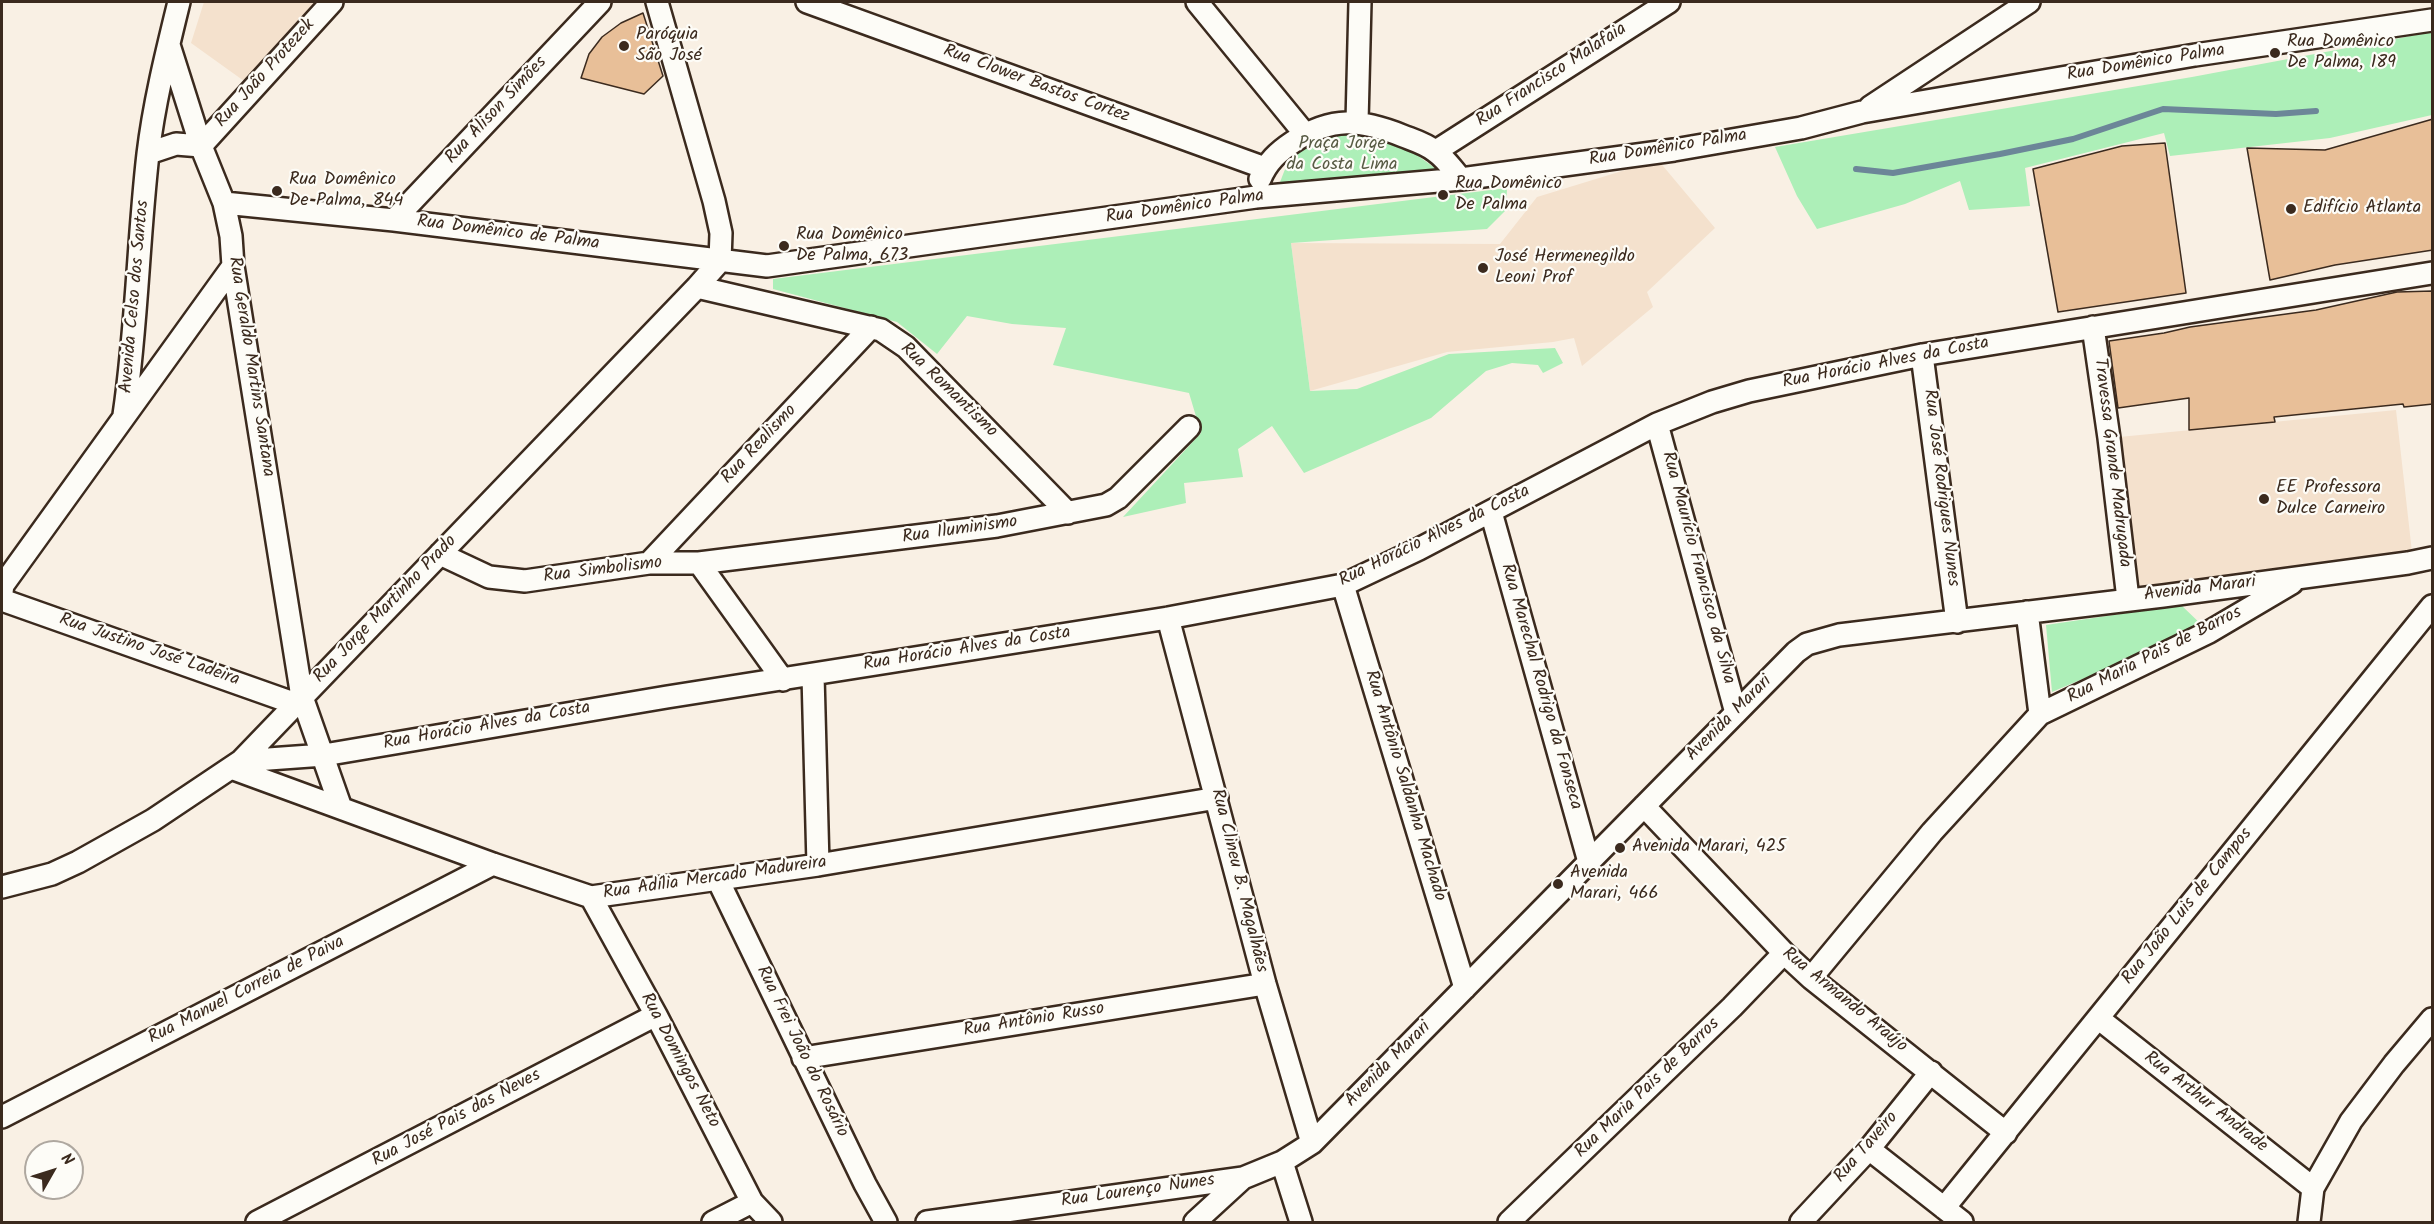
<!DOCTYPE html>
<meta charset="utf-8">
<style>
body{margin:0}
#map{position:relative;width:2434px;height:1224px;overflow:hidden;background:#f9f0e4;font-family:Kalam,sans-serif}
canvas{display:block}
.frame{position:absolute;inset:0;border:3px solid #3b2a1e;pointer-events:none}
.north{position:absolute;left:24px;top:1140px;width:60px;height:60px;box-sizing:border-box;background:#fdfcf7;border:2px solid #afa8a0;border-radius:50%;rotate:51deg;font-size:16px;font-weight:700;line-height:24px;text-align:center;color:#3b2a1e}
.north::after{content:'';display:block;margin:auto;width:21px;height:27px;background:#3b2a1e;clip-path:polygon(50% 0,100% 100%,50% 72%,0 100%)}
</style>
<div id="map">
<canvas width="2434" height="1224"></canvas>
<div class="frame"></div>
<div class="north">N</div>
</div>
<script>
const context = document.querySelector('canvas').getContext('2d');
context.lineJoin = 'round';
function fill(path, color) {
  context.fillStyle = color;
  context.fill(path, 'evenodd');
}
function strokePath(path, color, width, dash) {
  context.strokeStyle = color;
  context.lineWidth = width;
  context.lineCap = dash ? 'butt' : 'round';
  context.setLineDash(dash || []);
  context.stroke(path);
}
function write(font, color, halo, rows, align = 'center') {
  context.font = font + ' Kalam,sans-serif';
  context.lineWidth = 4.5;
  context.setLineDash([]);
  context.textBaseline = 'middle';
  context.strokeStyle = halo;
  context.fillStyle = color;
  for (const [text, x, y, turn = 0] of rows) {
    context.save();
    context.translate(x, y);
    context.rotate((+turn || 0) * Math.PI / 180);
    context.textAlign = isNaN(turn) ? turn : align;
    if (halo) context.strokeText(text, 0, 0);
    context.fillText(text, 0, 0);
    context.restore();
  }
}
const built = new Path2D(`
 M 204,2 L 315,2 L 244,81 L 191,43 Z
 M 1658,160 L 1715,228 L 1647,292 L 1653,307 L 1582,366 L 1574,338 L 1553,342 L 1447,352 L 1310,391 L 1291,243 L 1500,244 L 1537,197 Z
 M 2396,410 L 2413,561 L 2142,597 L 2109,438 Z`);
const green = new Path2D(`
 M 2432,32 L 2432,115 L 2330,138 L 2170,156 L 2164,133 L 2025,168 L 2030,206 L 1969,210 L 1960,181 L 1905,204 L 1817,229 L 1797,196 L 1775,147 L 2192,77 Z
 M 1334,131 L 1382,136 L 1410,150 L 1439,171 L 1279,186 C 1293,146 1297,148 1334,131 Z
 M 1507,188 L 1506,210 L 1487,229 L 1291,243 L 1310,391 L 1357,389 L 1449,354 L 1555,348 L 1563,363 L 1543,373 L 1538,365 L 1512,363 L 1486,371 L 1431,418 L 1304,473 L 1272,426 L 1238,449 L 1243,477 L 1184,483 L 1186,503 L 1123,517 L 1201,433 L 1189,393 L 1053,365 L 1066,328 L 1012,324 L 967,316 L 937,354 L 897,322 L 773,289 L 773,279 Z
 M 2181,605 L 2204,627 L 2052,692 L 2046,625 Z`);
const stream = new Path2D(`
 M 1856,169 L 1893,173 L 2000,154 L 2073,139 L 2163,109 L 2276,114 L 2316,111`);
const building = new Path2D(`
 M 643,13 L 663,76 L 644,94 L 581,78 L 589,54 L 602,37 L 621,23 Z
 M 2433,119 L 2433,250 L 2335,265 L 2270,280 L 2247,148 L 2325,150 Z
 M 2165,143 L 2186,293 L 2058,312 L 2033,169 L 2122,146 Z
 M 2433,291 L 2433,404 L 2404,407 L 2403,404 L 2274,417 L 2275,422 L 2189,430 L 2189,398 L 2118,408 L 2109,341 L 2164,333 L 2190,327 L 2316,310 L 2397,292 Z`);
const minor = new Path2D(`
 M 657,2 L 714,201 L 721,233 L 720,261
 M 807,2 L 1265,168
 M 1197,2 L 1305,134
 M 169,45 L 201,146 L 224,203 L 231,236 L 233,266 L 302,697 L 341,808
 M 1870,107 L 2029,2
 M 1357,122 L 1360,2
 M 201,146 L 332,2
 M 1436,151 L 1669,2
 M 149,153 L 176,144 L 201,146
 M 1260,179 C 1267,162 1278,152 1293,142 C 1332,116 1360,119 1403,136 C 1413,140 1427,144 1436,152 C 1446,159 1453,170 1461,179
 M 224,203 L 394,220 L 767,266 L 1256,197 L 1461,179 L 1674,150 L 1801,128 L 1862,112 L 2195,55 L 2432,20
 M 394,220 L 600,2
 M 697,287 L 881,330 L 906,347 L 1068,513
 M 2093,327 L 2109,438 L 2128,599
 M 1922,355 L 1957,622
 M 124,415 C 137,328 138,241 148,154 C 154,103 167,51 179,2
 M 1657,424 L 1736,713
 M 1491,512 L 1589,862
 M 440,554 L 489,577 L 525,581 L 649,563 L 699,563 L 783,680
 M 649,563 L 871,327
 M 699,563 L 997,526 L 1106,505 L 1118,498 L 1189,427
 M 1343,585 L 1465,988
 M 2,592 L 3,585 L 233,266
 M 2,600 L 296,704
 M 2027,612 L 2040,714
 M 1168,618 L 1265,984 L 1312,1143
 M 813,675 L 818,865
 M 241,761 L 324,755 L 667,697 L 1168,618 L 1343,585 L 1419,549 L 1657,424 L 1712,402 L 1749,391 L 1922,355 L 2432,273
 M 231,768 L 493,864 L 591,897 L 818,865 L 1217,798
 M 1644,806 L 1784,953 L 1811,978 L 2006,1133
 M 718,880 L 865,1184 L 886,1222
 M 2,887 L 52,874 L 78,862 L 153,820 L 241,761 L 697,287 L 720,261
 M 591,897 L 656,1015 L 752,1202 L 771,1222
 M 1811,978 L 1932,832 L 2040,714 L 2209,632 L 2292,583
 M 2098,1018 L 2313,1188
 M 803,1058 L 1265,984
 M 2,1117 L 493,864
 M 1869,1149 L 1962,1222
 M 1282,1162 L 1301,1222
 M 1944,1208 L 2432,606
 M 257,1222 L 656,1015
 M 713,1222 L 752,1202
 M 927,1222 L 1243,1178
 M 1195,1222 L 1243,1178 L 1282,1162 L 1312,1143 L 1796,652 L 1807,644 L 1839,635 L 2163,596 L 2408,563 L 2432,558
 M 1509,1222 L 1732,1007 L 1784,953
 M 1801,1222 L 1869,1149 L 1931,1072
 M 2309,1222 L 2313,1188 L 2351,1121 L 2394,1064 L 2432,1019`);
const markers = [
 [624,46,6,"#3b2a1e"],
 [2275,53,6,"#3b2a1e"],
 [277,191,6,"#3b2a1e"],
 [1443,195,6,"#3b2a1e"],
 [2291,209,6,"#3b2a1e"],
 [784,246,6,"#3b2a1e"],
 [1483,268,6,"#3b2a1e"],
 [2264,499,6,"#3b2a1e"],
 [1620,848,6,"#3b2a1e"],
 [1558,884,6,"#3b2a1e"]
];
const poiNames = [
 ["Paróquia",636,36],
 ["São José",636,57],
 ["Rua Domênico",2287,43],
 ["De Palma, 189",2287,64],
 ["Rua Domênico",289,181],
 ["De Palma, 844",289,202],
 ["Rua Domênico",1455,185],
 ["De Palma",1455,206],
 ["Edifício Atlanta",2303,209],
 ["Rua Domênico",796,236],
 ["De Palma, 673",796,257],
 ["José Hermenegildo",1495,258],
 ["Leoni Prof",1495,279],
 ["EE Professora",2276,489],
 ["Dulce Carneiro",2276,510],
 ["Avenida Marari, 425",1632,848],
 ["Avenida",1570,874],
 ["Marari, 466",1570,895]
];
const streetNames = [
 ["Rua Domênico Palma",2146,64,-9],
 ["Rua João Protezek",266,74,-48],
 ["Rua Francisco Malafaia",1552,76,-33],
 ["Rua Clower Bastos Cortez",1036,85,20],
 ["Rua Alison Simões",497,111,-47],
 ["Rua Domênico Palma",1668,149,-9],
 ["Rua Domênico Palma",1185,208,-8],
 ["Rua Domênico de Palma",508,234,7],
 ["Avenida Celso dos Santos",136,297,-85],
 ["Rua Horácio Alves da Costa",1886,364,-11],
 ["Rua Geraldo Martins Santana",250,367,81],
 ["Rua Romantismo",948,391,44],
 ["Rua Realismo",760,445,-47],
 ["Travessa Grande Madrugada",2111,463,83],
 ["Rua José Rodrigues Nunes",1940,488,83],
 ["Rua Iluminismo",960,531,-8],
 ["Rua Horácio Alves da Costa",1435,537,-26],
 ["Rua Maurício Francisco da Silva",1697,568,75],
 ["Rua Simbolismo",603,571,-7],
 ["Avenida Marari",2200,590,-7],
 ["Rua Jorge Martinho Prado",386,610,-46],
 ["Rua Horácio Alves da Costa",967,650,-9],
 ["Rua Justino José Ladeira",149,651,19],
 ["Rua Maria Pais de Barros",2155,656,-27],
 ["Rua Marechal Rodrigo da Fonseca",1540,687,74],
 ["Avenida Marari",1730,719,-45],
 ["Rua Horácio Alves da Costa",487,727,-10],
 ["Rua Antônio Saldanha Machado",1404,786,73],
 ["Rua Adília Mercado Madureira",715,879,-8],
 ["Rua Clineu B. Magalhães",1238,881,76],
 ["Rua João Luis de Campos",2188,907,-51],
 ["Rua Manuel Correia de Paiva",247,991,-27],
 ["Rua Armando Araújo",1844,1001,39],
 ["Rua Antônio Russo",1034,1021,-9],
 ["Rua Frei João do Rosário",801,1052,64],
 ["Rua Domingos Neto",679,1061,62],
 ["Avenida Marari",1389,1065,-45],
 ["Rua Maria Pais de Barros",1648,1089,-44],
 ["Rua Arthur Andrade",2205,1103,38],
 ["Rua José Pais das Neves",457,1119,-28],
 ["Rua Taveiro",1867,1148,-49],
 ["Rua Lourenço Nunes",1138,1192,-8]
];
const parkNames = [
 ["Praça Jorge",1342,145],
 ["da Costa Lima",1342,166]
];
fill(built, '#f4e1cd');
fill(green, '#adefb8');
strokePath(stream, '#6c8698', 6);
fill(building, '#e8bf98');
strokePath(building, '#3b2a1e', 1.5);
strokePath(minor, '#3b2a1e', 26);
strokePath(minor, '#fdfcf7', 21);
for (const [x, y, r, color] of markers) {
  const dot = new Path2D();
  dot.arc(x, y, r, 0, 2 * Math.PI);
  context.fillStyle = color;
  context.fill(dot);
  strokePath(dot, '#fdfcf7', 2);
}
write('18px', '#3b2a1e', '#fdfcf7', poiNames, 'left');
write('18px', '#3b2a1e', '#fdfcf7', streetNames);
write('18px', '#585b44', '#fdfcf7', parkNames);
</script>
